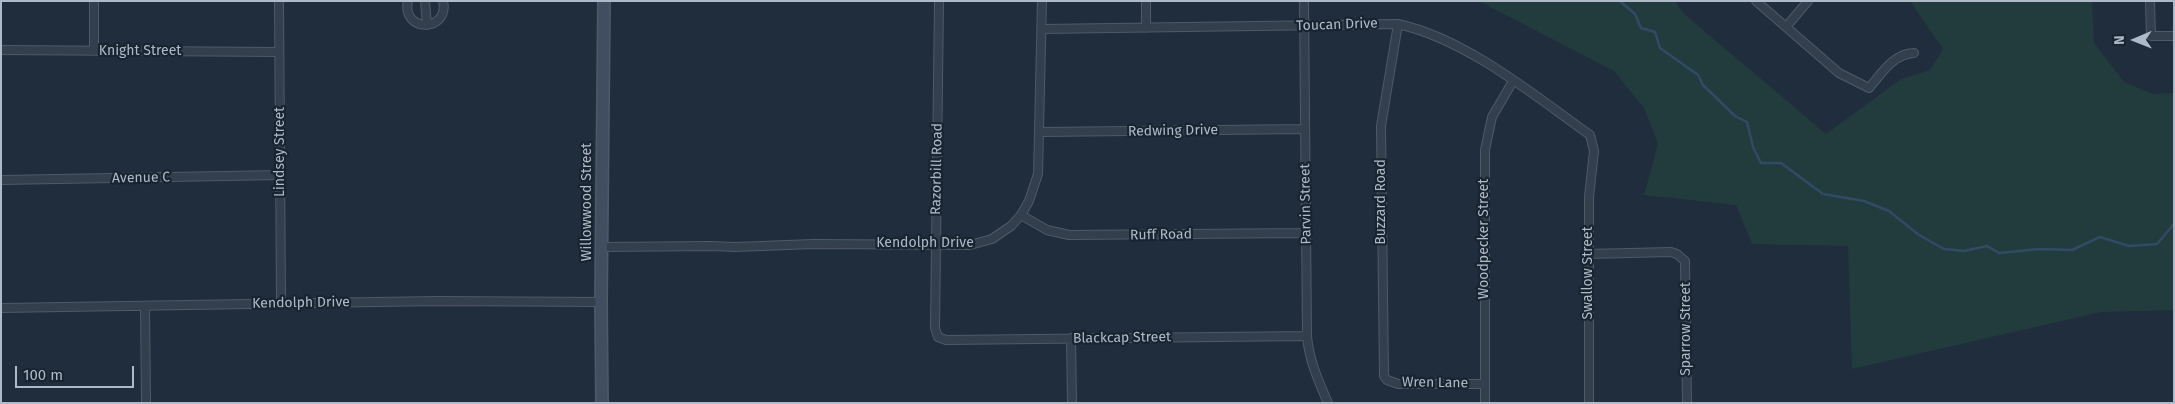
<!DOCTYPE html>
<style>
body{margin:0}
#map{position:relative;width:2175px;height:404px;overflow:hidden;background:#202d3d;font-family:"Fira Sans",sans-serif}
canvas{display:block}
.frame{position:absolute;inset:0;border:2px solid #afbac9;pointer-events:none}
.north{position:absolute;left:2110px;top:15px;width:50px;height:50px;-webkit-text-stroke:4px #192431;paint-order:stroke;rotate:269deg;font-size:14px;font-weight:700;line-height:20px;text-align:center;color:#afbac9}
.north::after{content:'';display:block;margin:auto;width:18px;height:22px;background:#afbac9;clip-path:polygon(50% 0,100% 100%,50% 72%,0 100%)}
.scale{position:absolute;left:15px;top:366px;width:119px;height:22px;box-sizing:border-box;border:2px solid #afbac9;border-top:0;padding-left:6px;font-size:15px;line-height:18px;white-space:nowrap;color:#afbac9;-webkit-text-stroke:4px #192431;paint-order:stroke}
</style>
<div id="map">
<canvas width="2175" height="404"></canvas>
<div class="frame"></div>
<div class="north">N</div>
<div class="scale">100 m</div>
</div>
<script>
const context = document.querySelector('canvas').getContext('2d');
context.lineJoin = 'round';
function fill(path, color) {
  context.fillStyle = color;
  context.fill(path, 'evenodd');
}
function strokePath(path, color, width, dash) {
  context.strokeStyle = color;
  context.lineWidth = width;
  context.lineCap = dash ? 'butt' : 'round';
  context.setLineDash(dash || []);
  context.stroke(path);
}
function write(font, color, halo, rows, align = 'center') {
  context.font = font + ' "Fira Sans",sans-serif';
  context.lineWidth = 4.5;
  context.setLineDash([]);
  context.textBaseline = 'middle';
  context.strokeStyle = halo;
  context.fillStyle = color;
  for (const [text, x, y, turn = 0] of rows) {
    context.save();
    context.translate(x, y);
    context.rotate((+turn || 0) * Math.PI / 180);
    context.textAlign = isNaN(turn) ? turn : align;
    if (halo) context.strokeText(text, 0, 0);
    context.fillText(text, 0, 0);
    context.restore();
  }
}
const green = new Path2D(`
 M 1479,1 L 1675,1 L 1683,13 L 1826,134 L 1901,79 L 1930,70 L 1943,49 L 1910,1 L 2092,1 L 2094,43 L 2124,82 L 2153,94 L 2174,93 L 2174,310 L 2101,312 L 1852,369 L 1848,246 L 1752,244 L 1736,205 L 1644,195 L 1658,144 L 1644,108 L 1614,71 Z`);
const stream = new Path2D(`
 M 1620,1 L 1635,14 L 1641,28 L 1655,32 L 1660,48 L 1698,75 L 1703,85 L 1735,116 L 1747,122 L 1753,147 L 1761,163 L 1781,163 L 1823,194 L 1864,201 L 1889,211 L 1919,235 L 1944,249 L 1964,251 L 1987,246 L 1999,253 L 2039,249 L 2072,250 L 2100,237 L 2129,246 L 2157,244 L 2174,224`);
const street = new Path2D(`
 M 279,1 L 281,303
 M 408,1 C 401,33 450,32 443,1
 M 425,1 L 427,25
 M 939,1 L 935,328 L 938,337 L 946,340 L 1307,336
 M 1304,1 L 1307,336 C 1309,360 1318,380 1328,403
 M 1756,1 L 1839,73 L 1869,88 C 1882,73 1893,54 1914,53
 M 2150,1 L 2151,36 L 2174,36
 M 1398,24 L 1381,126 L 1384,376 L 1387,380 L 1398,384 L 1485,384
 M 1786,27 L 1808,1
 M 1146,28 L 1146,1
 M 1042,29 L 1398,24 C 1466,39 1534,95 1590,135 L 1594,151 L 1589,197 L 1589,403
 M 1,50 L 279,52
 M 94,51 L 94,1
 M 1041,132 L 1305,129
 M 1,180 L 280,175
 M 1021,215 L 1047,230 L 1069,235 L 1306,233
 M 601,247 L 712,246 L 735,247 L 813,244 L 970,245 L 992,239 L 1011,226 L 1021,215 L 1029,201 L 1038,174 L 1042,1
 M 1588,254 L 1671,252 L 1677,254 L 1685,261 L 1687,403
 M 145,306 L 146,403
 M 1,308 L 438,301 L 601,302
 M 1071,338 L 1072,403
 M 1485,403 L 1485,150 L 1492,117 L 1513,81`);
const secondary = new Path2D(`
 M 602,403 L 601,302 L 604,1`);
const streetNames = [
 ["Toucan Drive",1337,25,-2],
 ["Knight Street",140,51],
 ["Redwing Drive",1173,131,-1],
 ["Lindsey Street",280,152,-90],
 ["Razorbill Road",937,169,-89],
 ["Avenue C",141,178,-1],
 ["Willowwood Street",587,202,-90],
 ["Buzzard Road",1381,202,-90],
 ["Parvin Street",1306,204,-91],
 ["Ruff Road",1161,235,-1],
 ["Woodpecker Street",1484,239,-90],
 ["Kendolph Drive",925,243],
 ["Swallow Street",1588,273,-90],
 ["Kendolph Drive",301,303,-1],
 ["Sparrow Street",1686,329,-90],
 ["Blackcap Street",1122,338,-1],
 ["Wren Lane",1435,383,1]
];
fill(green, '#223c3e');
strokePath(stream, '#314a66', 2.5);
strokePath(street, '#4f5a67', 10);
strokePath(secondary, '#4f5a67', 14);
strokePath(street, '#343f4d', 8);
strokePath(secondary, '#414e60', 11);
write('14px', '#afbac9', '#192431', streetNames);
</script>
